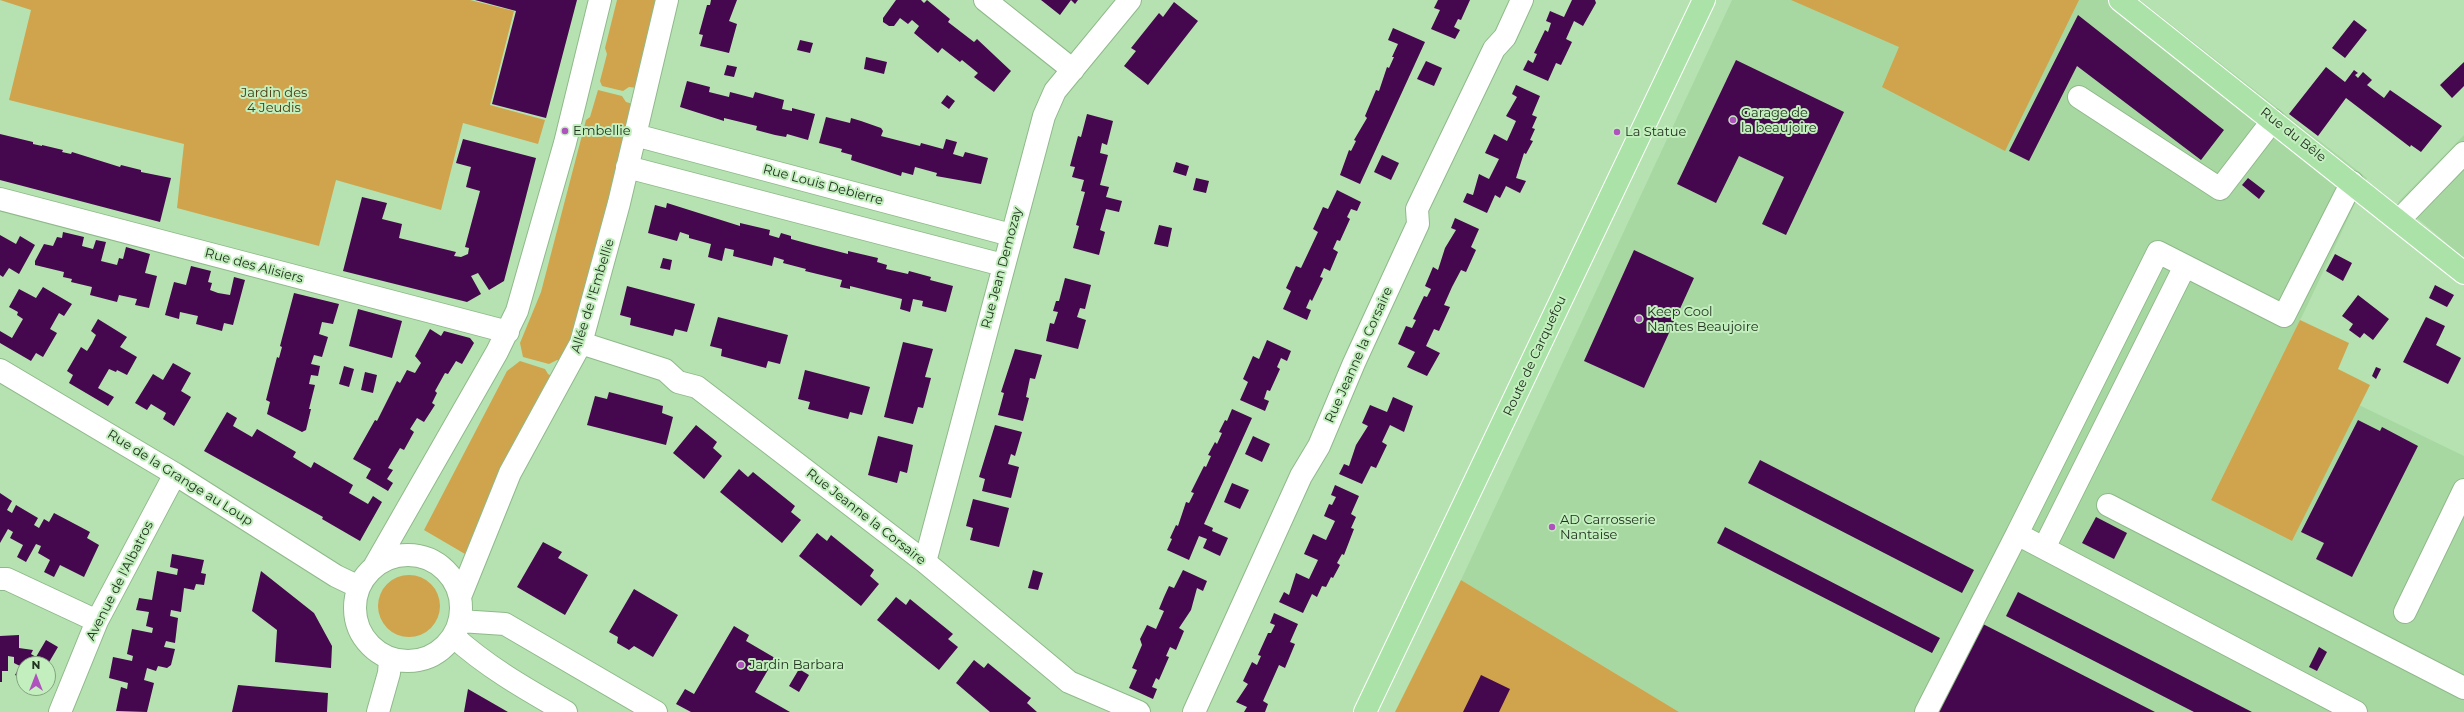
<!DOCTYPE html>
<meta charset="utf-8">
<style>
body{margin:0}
#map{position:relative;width:2464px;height:712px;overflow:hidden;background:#b6e2b1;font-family:Montserrat,sans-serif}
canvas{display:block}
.north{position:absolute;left:16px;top:656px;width:40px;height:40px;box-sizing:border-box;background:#c3efbe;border:1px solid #82a37e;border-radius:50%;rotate:0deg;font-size:11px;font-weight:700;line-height:16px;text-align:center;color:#21321f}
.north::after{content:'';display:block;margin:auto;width:14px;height:18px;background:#af52bd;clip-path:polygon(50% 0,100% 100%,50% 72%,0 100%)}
</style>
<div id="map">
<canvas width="2464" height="712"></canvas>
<div class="north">N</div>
</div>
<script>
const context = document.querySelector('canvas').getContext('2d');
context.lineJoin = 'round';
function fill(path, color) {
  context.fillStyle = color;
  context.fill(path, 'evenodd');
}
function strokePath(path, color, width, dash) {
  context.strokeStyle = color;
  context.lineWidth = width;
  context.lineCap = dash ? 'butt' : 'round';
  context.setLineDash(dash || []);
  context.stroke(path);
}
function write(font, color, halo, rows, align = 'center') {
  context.font = font + ' Montserrat,sans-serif';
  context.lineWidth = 4;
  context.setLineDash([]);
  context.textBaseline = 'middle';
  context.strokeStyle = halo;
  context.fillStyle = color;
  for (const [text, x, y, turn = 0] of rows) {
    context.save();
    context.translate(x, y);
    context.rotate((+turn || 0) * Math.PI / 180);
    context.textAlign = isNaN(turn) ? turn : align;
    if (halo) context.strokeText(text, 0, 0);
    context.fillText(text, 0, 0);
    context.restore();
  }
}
const built = new Path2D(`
 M 1732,0 L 2140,0 L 2367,178 L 2308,304 L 2211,500 L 2292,541 L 2359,405 L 2464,456 L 2464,712 L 1679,712 L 1461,580 Z
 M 2464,135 L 2464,258 L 2398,202 Z`);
const green = new Path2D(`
 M 0,0 L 470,0 L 514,11 L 490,105 L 545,120 L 538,144 L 463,123 L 441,210 L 336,180 L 319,246 L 177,208 L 184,144 L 9,100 L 31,10 Z
 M 617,0 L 661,0 L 638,88 L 629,87 L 623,91 L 602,86 L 600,81 L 607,54 L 605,48 Z
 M 1791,0 L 2079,0 L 2005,151 L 1882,87 L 1899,47 Z
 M 598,90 L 622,96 L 626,102 L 633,104 L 576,324 L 563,361 L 557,360 L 549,364 L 523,357 L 520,343 L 541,292 L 586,120 L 590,117 Z
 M 2300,320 L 2349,343 L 2338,369 L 2370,385 L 2292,541 L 2211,500 Z
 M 520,361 L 545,369 L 548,374 L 555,378 L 465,554 L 424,530 L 507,371 Z
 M378 606a31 31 0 1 1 62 0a31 31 0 1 1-62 0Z
 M 1461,580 L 1679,712 L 1395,712 Z`);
const building = new Path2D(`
 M 577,0 L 546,118 L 492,104 L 516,11 L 475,0 Z
 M 711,0 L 737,0 L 729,21 L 737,24 L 729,53 L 700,46 L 703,35 L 699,34 L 707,5 L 710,5 Z
 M 896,0 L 921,0 L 924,3 L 927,0 L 950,19 L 948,22 L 974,42 L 977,39 L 1011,71 L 994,92 L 974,77 L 978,73 L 962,60 L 960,62 L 942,48 L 938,53 L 914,33 L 919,26 L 912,20 L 908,24 L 900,18 L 894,26 L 889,26 L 883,22 L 883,18 Z
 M 1041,0 L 1078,0 L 1075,4 L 1071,0 L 1060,15 Z
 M 1438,0 L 1470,0 L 1461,20 L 1458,19 L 1454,27 L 1460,30 L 1455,39 L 1431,29 L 1440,10 L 1434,8 Z
 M 1572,0 L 1595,0 L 1596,3 L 1583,26 L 1574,21 L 1566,39 L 1572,42 L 1561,65 L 1556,63 L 1548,81 L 1523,70 L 1528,60 L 1533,63 L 1537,54 L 1534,53 L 1545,30 L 1548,32 L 1551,23 L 1546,21 L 1550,11 L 1564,17 Z
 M 1174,2 L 1198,21 L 1148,85 L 1124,66 L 1136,51 L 1131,48 L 1159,13 L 1163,17 Z
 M 2078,15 L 2224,130 L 2201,160 L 2077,66 L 2029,161 L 2009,151 Z
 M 2354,20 L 2367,30 L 2345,58 L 2332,48 Z
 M 1393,28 L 1425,42 L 1360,184 L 1340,175 L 1349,150 L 1351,151 L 1356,141 L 1354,140 L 1367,118 L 1365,116 L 1376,90 L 1379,91 L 1387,67 L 1389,68 L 1394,57 L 1392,57 L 1398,44 L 1388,40 Z
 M 800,40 L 813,43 L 810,53 L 797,50 Z
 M 866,57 L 887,62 L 884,74 L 864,69 Z
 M 1736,60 L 1844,112 L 1786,235 L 1762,224 L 1784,177 L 1739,156 L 1716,203 L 1677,184 Z
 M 1426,61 L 1442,68 L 1434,86 L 1417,79 Z
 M 2464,62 L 2464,86 L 2452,98 L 2440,85 Z
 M 727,65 L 737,67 L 734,77 L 724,75 Z
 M 2326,67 L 2345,82 L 2354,70 L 2358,73 L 2355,75 L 2358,78 L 2363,72 L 2372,80 L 2367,85 L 2384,98 L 2390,90 L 2442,126 L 2421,152 L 2411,145 L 2410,147 L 2346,98 L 2318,136 L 2289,114 Z
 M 687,81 L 710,87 L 709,92 L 729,97 L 730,92 L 753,98 L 755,92 L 784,100 L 782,109 L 792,111 L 792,108 L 815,114 L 808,140 L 787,134 L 786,137 L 775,135 L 756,130 L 757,126 L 724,118 L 724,121 L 680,107 Z
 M 1516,85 L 1540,96 L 1532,115 L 1537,117 L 1532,128 L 1535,129 L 1530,140 L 1533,141 L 1526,154 L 1524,153 L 1516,178 L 1526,181 L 1520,193 L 1506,186 L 1500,198 L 1495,195 L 1487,213 L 1463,202 L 1467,193 L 1473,195 L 1479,174 L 1489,179 L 1499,159 L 1485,153 L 1494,134 L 1507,141 L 1516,121 L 1506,116 L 1517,97 L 1512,94 Z
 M 947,95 L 955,101 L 949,109 L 941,103 Z
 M 1087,114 L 1113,121 L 1107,145 L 1102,143 L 1100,153 L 1108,155 L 1100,185 L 1109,187 L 1106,197 L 1122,201 L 1119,212 L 1106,209 L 1100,230 L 1105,232 L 1099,255 L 1073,248 L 1079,226 L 1076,225 L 1085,192 L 1081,191 L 1084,180 L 1072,177 L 1075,167 L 1070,166 L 1078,136 L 1081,137 Z
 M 826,117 L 850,123 L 851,118 L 861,121 L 881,128 L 883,131 L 881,136 L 920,146 L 921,143 L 943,149 L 946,139 L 957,142 L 953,154 L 963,157 L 965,152 L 988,158 L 981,184 L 936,176 L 937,173 L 915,167 L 913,175 L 902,172 L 901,176 L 851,160 L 852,155 L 841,152 L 842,149 L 819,143 Z
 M 0,134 L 33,142 L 33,144 L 42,146 L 42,145 L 63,150 L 62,152 L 71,154 L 72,152 L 120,167 L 121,165 L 141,170 L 141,172 L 171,178 L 160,222 L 0,180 Z
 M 463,139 L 536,158 L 504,281 L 489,290 L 478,273 L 471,276 L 481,294 L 467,302 L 343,271 L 362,197 L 387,203 L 382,219 L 402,224 L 399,238 L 456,252 L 454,256 L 461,257 L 468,254 L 469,248 L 465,247 L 480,191 L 466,187 L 471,167 L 456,163 Z
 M 1382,155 L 1399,163 L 1391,180 L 1374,172 Z
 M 1176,162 L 1189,166 L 1186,176 L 1173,172 Z
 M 1196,178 L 1209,181 L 1206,193 L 1193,190 Z
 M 2248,178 L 2265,191 L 2259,199 L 2242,185 Z
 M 1337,190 L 1361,202 L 1357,211 L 1351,209 L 1347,217 L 1350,219 L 1340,241 L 1337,240 L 1333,249 L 1338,252 L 1330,271 L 1324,268 L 1320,277 L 1323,278 L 1312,301 L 1310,299 L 1306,308 L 1311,310 L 1307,320 L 1283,309 L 1291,291 L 1286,288 L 1296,266 L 1301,268 L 1318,232 L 1313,229 L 1323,207 L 1328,209 Z
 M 667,203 L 740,226 L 740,223 L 770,230 L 769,235 L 779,238 L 781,233 L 791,236 L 791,239 L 813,245 L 848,254 L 848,251 L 878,258 L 877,262 L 887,265 L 886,269 L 908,274 L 909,271 L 931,277 L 930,280 L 953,286 L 946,312 L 922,306 L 923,301 L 913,299 L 910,312 L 900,309 L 902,299 L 850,286 L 850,289 L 840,287 L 842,280 L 805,271 L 806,269 L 783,263 L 784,260 L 774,257 L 772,266 L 733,256 L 734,250 L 725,248 L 722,261 L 708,257 L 711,244 L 689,238 L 689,235 L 680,232 L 677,241 L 648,233 L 655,205 L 666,208 Z
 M 1455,218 L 1479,229 L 1471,247 L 1476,250 L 1466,272 L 1461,270 L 1452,287 L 1444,305 L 1450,307 L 1439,331 L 1434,329 L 1426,346 L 1440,353 L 1427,376 L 1407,367 L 1415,352 L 1398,344 L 1406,326 L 1412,328 L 1416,320 L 1413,319 L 1424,296 L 1427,297 L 1431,289 L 1425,286 L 1433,267 L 1438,270 L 1445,248 L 1456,230 L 1451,228 Z
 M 1159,225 L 1172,228 L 1168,247 L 1154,244 Z
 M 63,232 L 84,237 L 82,246 L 93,249 L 96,240 L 106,242 L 101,261 L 117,265 L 119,258 L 123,259 L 126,247 L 150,254 L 145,273 L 157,276 L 149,308 L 135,305 L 137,299 L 119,295 L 117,302 L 90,295 L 92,287 L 71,282 L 72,279 L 63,277 L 64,272 L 35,265 L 35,261 L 44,244 L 53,246 L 57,237 L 62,238 Z
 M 0,235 L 16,244 L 20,236 L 35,245 L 19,274 L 9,268 L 3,277 L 0,275 Z
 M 1634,250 L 1694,278 L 1644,388 L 1584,361 Z
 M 2335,254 L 2352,263 L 2343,281 L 2326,271 Z
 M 663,258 L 672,260 L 670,270 L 660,268 Z
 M 191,266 L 211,271 L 208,282 L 212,283 L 210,290 L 218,293 L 230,295 L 234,277 L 245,280 L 233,325 L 224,323 L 222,331 L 196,324 L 198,316 L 180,312 L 179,319 L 165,315 L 174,282 L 186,285 Z
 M 1065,278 L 1091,285 L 1085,309 L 1080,308 L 1077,317 L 1086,320 L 1078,349 L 1046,341 L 1050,323 L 1054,324 L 1058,312 L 1053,311 L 1056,301 L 1059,301 Z
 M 2435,285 L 2454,295 L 2447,307 L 2429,298 Z
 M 627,286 L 695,304 L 687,332 L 675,329 L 673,336 L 630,325 L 631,318 L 620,315 Z
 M 43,287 L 72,304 L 64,316 L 59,313 L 50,329 L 57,333 L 43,357 L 36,353 L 31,361 L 0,343 L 0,331 L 12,338 L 23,319 L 17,315 L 18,312 L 9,307 L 19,289 L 36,298 Z
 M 294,293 L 339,304 L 333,324 L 322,322 L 319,334 L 328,337 L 322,357 L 314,355 L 311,364 L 320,366 L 318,376 L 311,375 L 309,384 L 315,385 L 309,409 L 311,409 L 306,430 L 302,432 L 267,414 L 270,402 L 266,400 L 277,357 L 279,358 L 282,347 L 280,346 Z
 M 2358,295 L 2389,319 L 2373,340 L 2364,333 L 2360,338 L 2349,330 L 2353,324 L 2342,316 Z
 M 358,309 L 402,321 L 392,358 L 349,346 Z
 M 718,317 L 788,335 L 780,364 L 768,361 L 766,368 L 721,356 L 722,349 L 710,346 Z
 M 2426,317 L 2445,326 L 2436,345 L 2461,358 L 2448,384 L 2403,362 Z
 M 98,319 L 127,337 L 120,347 L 137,357 L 127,375 L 117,370 L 116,372 L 109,369 L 98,388 L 114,397 L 108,406 L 69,383 L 73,375 L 67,371 L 81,347 L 87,351 L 92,343 L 96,335 L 91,331 Z
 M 430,329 L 441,336 L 444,331 L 470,338 L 474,343 L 462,364 L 456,361 L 448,374 L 445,373 L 435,391 L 437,393 L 432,403 L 435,405 L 424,422 L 417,418 L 410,429 L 414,432 L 404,450 L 400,448 L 388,468 L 393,470 L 387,479 L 393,483 L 388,491 L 366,478 L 371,469 L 353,459 L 375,420 L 377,421 L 397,381 L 400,383 L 407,370 L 415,373 L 421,363 L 415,356 Z
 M 1267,340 L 1291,351 L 1287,361 L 1281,358 L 1277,367 L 1280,369 L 1270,391 L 1267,390 L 1264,399 L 1269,401 L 1265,411 L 1240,400 L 1248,382 L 1243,379 L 1253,356 L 1259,359 Z
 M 903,342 L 933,349 L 925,377 L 931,378 L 923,408 L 918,407 L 913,424 L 884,417 Z
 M 1015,349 L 1042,355 L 1035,379 L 1030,378 L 1026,397 L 1029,398 L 1023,421 L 998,415 L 1004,393 L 1001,392 Z
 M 173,363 L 191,373 L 181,391 L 191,397 L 174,426 L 163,419 L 166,413 L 151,404 L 147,410 L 135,403 L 153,374 L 163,380 Z
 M 344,366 L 354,369 L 349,387 L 339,384 Z
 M 2376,367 L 2381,369 L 2376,379 L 2372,376 Z
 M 805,370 L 870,387 L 862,415 L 850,412 L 848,419 L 808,409 L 810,402 L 798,399 Z
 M 365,372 L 377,375 L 373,393 L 361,390 Z
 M 609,392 L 663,406 L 662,413 L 673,417 L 666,445 L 587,425 L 595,396 L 607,399 Z
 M 1393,397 L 1413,406 L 1404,432 L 1390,425 L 1382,442 L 1387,445 L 1376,468 L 1371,466 L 1362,484 L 1339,474 L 1344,464 L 1349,466 L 1356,445 L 1368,426 L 1362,423 L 1370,405 L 1387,412 Z
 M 1232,409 L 1252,418 L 1204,524 L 1213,528 L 1212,531 L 1228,538 L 1220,556 L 1203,548 L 1207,539 L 1199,536 L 1189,560 L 1167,550 L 1172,539 L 1170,538 L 1176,525 L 1178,526 L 1186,502 L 1189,503 L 1194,493 L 1191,492 L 1204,466 L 1206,467 L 1211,456 L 1208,455 L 1215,442 L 1217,444 L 1222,433 L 1219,432 L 1225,420 L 1227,421 Z
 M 227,412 L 237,418 L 233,426 L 252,437 L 257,429 L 296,452 L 293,457 L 311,468 L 314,462 L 353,485 L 349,493 L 368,504 L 373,496 L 382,502 L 360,541 L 322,519 L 323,517 L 204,451 Z
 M 2358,420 L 2380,431 L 2382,427 L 2418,446 L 2352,577 L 2316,559 L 2324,543 L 2301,532 Z
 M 696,425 L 717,442 L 713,448 L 722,456 L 704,479 L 673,453 Z
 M 995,425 L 1022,432 L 1015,456 L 1011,454 L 1008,464 L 1019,467 L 1011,498 L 982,491 L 985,479 L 979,477 Z
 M 878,436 L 913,445 L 907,473 L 900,471 L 897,483 L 868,475 Z
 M 1253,436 L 1270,444 L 1262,462 L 1245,454 Z
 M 1760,460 L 1974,570 L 1962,593 L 1748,483 Z
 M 739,469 L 748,477 L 753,472 L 795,506 L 791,512 L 801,520 L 782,543 L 720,492 Z
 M 1232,483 L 1249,490 L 1240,509 L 1224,502 Z
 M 1335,485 L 1359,496 L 1351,514 L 1356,517 L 1351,528 L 1354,529 L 1344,555 L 1342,554 L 1337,563 L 1340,565 L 1333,578 L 1331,577 L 1326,587 L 1322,586 L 1317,597 L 1312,594 L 1303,613 L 1279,602 L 1284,592 L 1289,595 L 1296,573 L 1309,579 L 1318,560 L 1304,554 L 1313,534 L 1326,540 L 1335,521 L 1324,516 L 1329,504 L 1332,505 L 1336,497 L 1331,495 Z
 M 0,493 L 12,501 L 7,510 L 12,513 L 16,505 L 38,518 L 34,525 L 39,528 L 44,519 L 49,522 L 54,513 L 90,532 L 87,538 L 99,545 L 84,577 L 60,565 L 54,577 L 44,572 L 50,560 L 38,553 L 41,546 L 36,544 L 26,562 L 17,557 L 23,545 L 10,538 L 13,532 L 8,529 L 0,543 Z
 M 973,499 L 1009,508 L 999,547 L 970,540 L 973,528 L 966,526 Z
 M 2096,517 L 2127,533 L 2114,559 L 2082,543 Z
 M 1725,527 L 1940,638 L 1932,653 L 1717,543 Z
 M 817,533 L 827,541 L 831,535 L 874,570 L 870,576 L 879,584 L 861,606 L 799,556 Z
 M 543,542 L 562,552 L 558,558 L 588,575 L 565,615 L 517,587 Z
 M 172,554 L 204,560 L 201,573 L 206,574 L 204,585 L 196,584 L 194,590 L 184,588 L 181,612 L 171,610 L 170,616 L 178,618 L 175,643 L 166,641 L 164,647 L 175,649 L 171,665 L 167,668 L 158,666 L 156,671 L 147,668 L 144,680 L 154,683 L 147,712 L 116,711 L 121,687 L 127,689 L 128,683 L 109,678 L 113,657 L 132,661 L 133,656 L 127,654 L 132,629 L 152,633 L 153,628 L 146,626 L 149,612 L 136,610 L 139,598 L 152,600 L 157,571 L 177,575 L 178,569 L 170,567 Z
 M 1033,570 L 1043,573 L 1038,590 L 1028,588 Z
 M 1183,570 L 1207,581 L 1203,591 L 1197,588 L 1191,610 L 1179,628 L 1184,631 L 1176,650 L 1170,647 L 1166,656 L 1169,657 L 1159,680 L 1156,678 L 1152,687 L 1157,689 L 1153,699 L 1129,688 L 1137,670 L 1132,668 L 1142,645 L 1140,639 L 1147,625 L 1156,629 L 1164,611 L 1159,609 L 1164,597 L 1169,586 L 1174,588 Z
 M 261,571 L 314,613 L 332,646 L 331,668 L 275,662 L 277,630 L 252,611 Z
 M 634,589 L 678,615 L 653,657 L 634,646 L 629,650 L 617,643 L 618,637 L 609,632 Z
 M 2018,592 L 2252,712 L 2194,712 L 2006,616 Z
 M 896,597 L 906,605 L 910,599 L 953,634 L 948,639 L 958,647 L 939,670 L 877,620 Z
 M 1274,613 L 1298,624 L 1290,642 L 1295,644 L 1285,668 L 1279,665 L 1263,701 L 1268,704 L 1265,712 L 1244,712 L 1247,707 L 1236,702 L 1248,684 L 1243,681 L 1252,662 L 1257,665 L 1261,656 L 1258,655 L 1268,633 L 1271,633 L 1275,625 L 1270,623 Z
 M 1983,624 L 2155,712 L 1938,712 Z
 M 734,626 L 749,635 L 746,641 L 775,658 L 755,692 L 790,712 L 691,712 L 676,704 L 685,689 L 694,694 Z
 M 19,635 L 19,648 L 33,650 L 31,654 L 36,657 L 46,640 L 58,647 L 48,664 L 24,664 L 24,679 L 15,675 L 20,666 L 14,663 L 14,657 L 8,656 L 8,671 L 2,671 L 2,682 L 0,682 L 0,636 Z
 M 2319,647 L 2327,652 L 2317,671 L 2309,667 Z
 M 974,660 L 984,668 L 988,663 L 1027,695 L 1031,698 L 1027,703 L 1037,712 L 990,712 L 956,683 Z
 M 799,669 L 809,675 L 799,692 L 789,686 Z
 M 1481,675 L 1510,689 L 1499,712 L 1463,712 Z
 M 238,685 L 328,693 L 327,712 L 232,712 Z
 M 468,689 L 508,712 L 464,712 Z`);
const minor = new Path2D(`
 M 985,0 L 1073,70
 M 2079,97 L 2220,189 L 2273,120
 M 635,135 L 1011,235
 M 627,167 L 1003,265
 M 0,199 L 508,332
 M 2399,220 L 2464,153
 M 581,343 L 665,370 L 678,382 L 697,387 L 925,562 L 1069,682 L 1139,712
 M 0,370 L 175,474 L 336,576 L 359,587
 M 2108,505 L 2464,688
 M 2017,534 L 2158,252 L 2284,316 L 2352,182
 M 2044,548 L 2185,266
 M355 608a53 53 0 1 1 106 0a53 53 0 1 1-106 0Z
 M 925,562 L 1044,116 L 1055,91 L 1130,0
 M 374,567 L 497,352 L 517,311 L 565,143 L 600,0
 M 0,579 L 7,579 L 97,621
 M 460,597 L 510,473 L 581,343 L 619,203 L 667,0
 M 2405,612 L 2464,490
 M 460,621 L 505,624 L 656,712
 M 453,636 C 487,667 526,689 566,712
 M 60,712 L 97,621 L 175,474
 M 378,712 L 389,673 L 390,659
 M 1194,712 L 1301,476 L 1319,446 L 1354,363 L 1418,224 L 1417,209 L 1494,49 L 1505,37 L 1522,0
 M 1926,712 L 2017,534 L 2356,712`);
const major = new Path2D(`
 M 2120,0 L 2464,273
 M 1365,712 L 1704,0`);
const markers = [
 [1733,120,4,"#af52bd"],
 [565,131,4,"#af52bd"],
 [1617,132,4,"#af52bd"],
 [1639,319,4,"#af52bd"],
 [1552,527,4,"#af52bd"],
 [741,665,4,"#af52bd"]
];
const parkNames = [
 ["Jardin des",274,93],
 ["4 Jeudis",274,108]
];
const poiNames = [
 ["Garage de",1741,113],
 ["la beaujoire",1741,128],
 ["Embellie",573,131],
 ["La Statue",1625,132],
 ["Keep Cool",1647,312],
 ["Nantes Beaujoire",1647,327],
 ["AD Carrosserie",1560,520],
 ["Nantaise",1560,535],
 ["Jardin Barbara",749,665]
];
const streetNames = [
 ["Rue du Bêle",2293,135,38],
 ["Rue Louis Debierre",823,185,15],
 ["Rue des Alisiers",254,266,15],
 ["Rue Jean Demozay",1002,268,-75],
 ["Allée de l'Embellie",593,296,-73],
 ["Rue Jeanne la Corsaire",1359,355,-66],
 ["Route de Carquefou",1535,356,-65],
 ["Rue de la Grange au Loup",180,478,32],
 ["Rue Jeanne la Corsaire",866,517,38],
 ["Avenue de l'Albatros",120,581,-63]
];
fill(built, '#a8d8a2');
fill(green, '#cfa44d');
fill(building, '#45074d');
strokePath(minor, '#8fb98a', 24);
strokePath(major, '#fff', 24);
strokePath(minor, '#fff', 22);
strokePath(major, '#abe2a7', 22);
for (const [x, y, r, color] of markers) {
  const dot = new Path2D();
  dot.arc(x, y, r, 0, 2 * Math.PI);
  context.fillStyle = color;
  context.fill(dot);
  strokePath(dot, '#c3efbe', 1.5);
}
write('13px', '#4a370e', '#c3efbe', parkNames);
write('13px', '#21321f', '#c3efbe', poiNames, 'left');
write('13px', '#21321f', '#c3efbe', streetNames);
</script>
